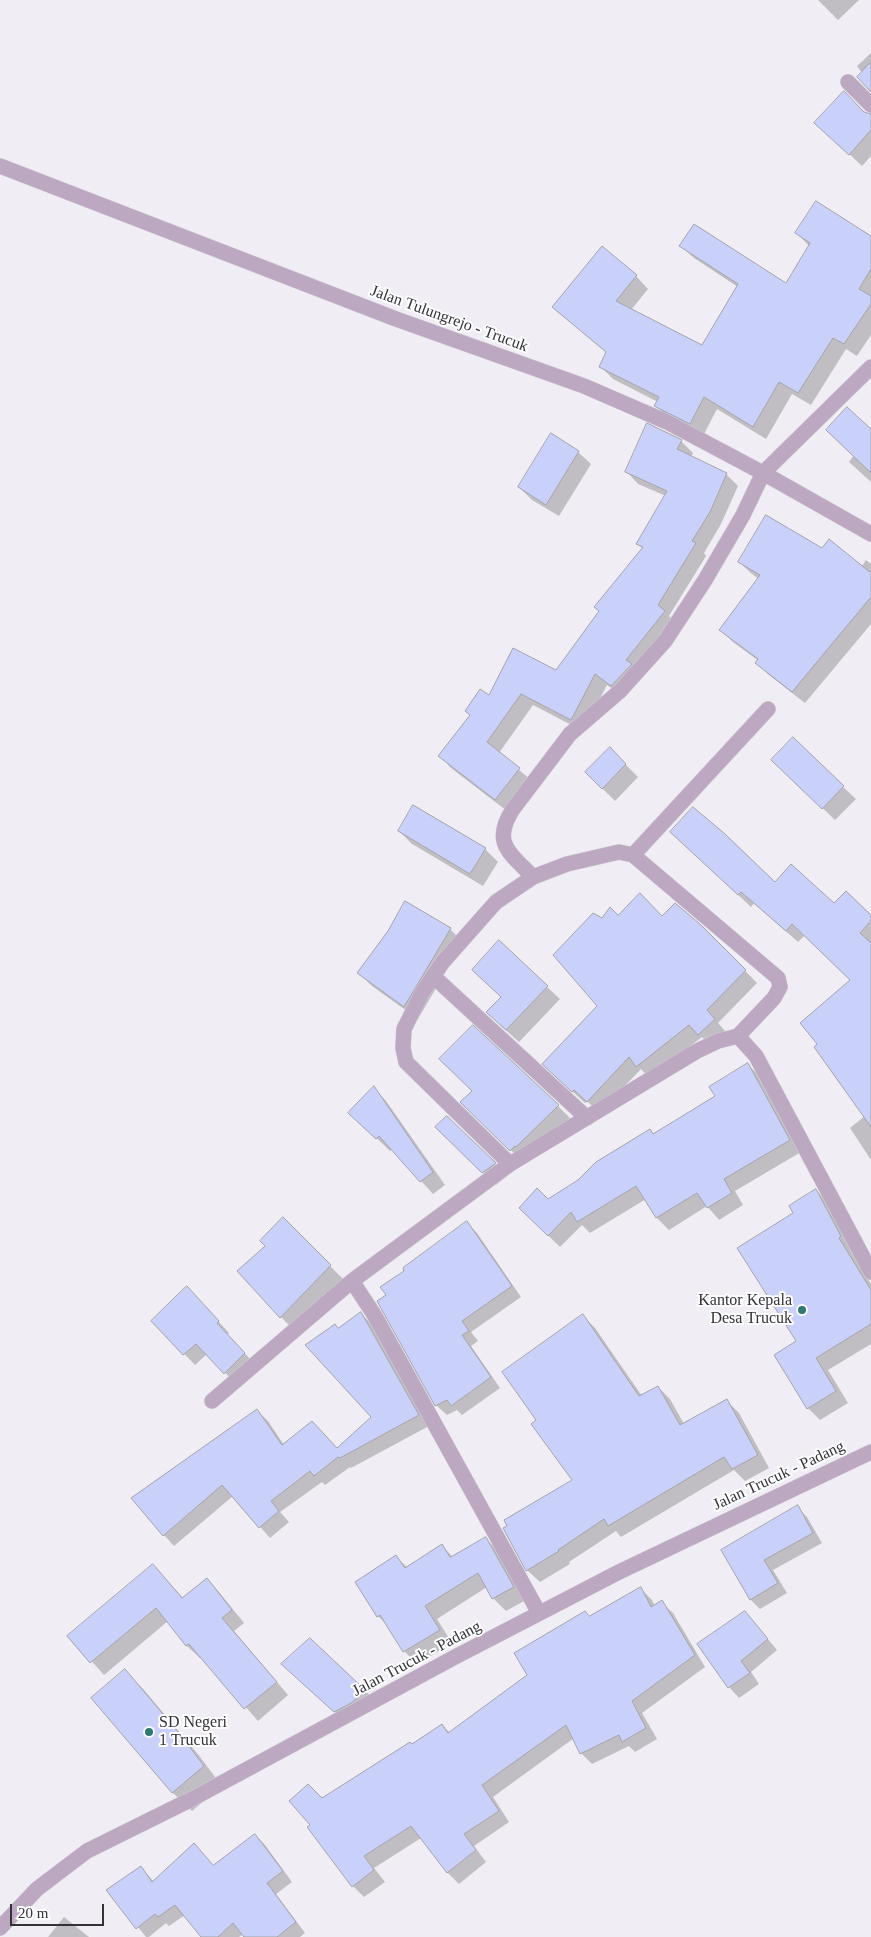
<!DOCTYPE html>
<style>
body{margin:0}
#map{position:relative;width:871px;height:1937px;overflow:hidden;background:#f0eef4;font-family:"Times New Roman",serif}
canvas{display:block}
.scale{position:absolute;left:10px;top:1904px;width:94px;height:22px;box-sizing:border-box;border:2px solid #333335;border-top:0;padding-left:6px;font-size:15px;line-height:18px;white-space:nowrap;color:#333335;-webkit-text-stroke:4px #fdfcfe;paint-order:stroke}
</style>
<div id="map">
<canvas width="871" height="1937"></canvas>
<div class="scale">20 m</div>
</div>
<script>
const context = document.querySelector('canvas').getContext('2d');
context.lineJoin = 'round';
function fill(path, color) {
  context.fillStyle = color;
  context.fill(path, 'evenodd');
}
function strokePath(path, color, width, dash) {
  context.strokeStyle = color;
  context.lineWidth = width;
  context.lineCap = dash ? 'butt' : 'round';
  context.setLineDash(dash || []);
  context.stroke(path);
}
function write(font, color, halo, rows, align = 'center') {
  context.font = font + ' "Times New Roman",serif';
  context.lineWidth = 4;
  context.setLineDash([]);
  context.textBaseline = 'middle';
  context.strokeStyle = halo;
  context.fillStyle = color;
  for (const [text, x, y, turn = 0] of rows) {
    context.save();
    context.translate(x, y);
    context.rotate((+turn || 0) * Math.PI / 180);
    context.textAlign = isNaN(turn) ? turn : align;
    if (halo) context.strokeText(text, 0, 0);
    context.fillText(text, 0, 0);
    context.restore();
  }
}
const shadow = new Path2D(`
 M 818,0 L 859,0 L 838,20 Z
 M 871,53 L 871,90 L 862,73 L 857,66 Z
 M 844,93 L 871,118 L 871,156 L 862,166 L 829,135 Z
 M 797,233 L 871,237 L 871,335 L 857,356 L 846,349 L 811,405 L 792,394 L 766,439 L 717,409 L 703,436 L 669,419 L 656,406 L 658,402 L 613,379 L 600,366 L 607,353 L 554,307 L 636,276 L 648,289 L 631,310 L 703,346 L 738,287 L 694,258 L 681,246 L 787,285 L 809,246 Z
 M 871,431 L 871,482 L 849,462 Z
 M 681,441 L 693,453 L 691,457 L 726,474 L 738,486 L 721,524 L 704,553 L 706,556 L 669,616 L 676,623 L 624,697 L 607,685 L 583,731 L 533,705 L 499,753 L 531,780 L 507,811 L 451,768 L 440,756 L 489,697 L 557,671 L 643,549 L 638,544 L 666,496 L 638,484 L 627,472 Z
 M 578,452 L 591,464 L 559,516 L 532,500 L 519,487 Z
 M 822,549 L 862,566 L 866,560 L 871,564 L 871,624 L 805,703 L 769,675 L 757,663 L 759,661 L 733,642 L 721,630 L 759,579 L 752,574 L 739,562 Z
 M 610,749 L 638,777 L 615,801 L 586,772 Z
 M 773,760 L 843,787 L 856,799 L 835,820 Z
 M 399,831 L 485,849 L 498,862 L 483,886 L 412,844 Z
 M 684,844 L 775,884 L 871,917 L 871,1092 L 852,981 L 805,935 L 798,942 L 754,903 L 751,907 Z
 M 618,916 L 662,918 L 700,925 L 757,983 L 718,1023 L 726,1032 L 711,1046 L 702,1037 L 649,1078 L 641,1069 L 599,1113 L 587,1101 L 585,1103 L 556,1076 L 599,1006 L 603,920 Z
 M 450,929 L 463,942 L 418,1019 L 372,986 L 359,973 Z
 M 547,987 L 560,999 L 519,1042 L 500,1025 L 502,997 Z
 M 748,1065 L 760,1076 L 801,1152 L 735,1191 L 743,1205 L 719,1220 L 707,1206 L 669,1230 L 657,1218 L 646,1199 L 590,1233 L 582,1225 L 560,1247 L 520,1208 L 548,1200 L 579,1181 L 650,1130 L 655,1135 L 716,1097 Z
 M 374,1088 L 386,1101 L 445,1185 L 433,1194 L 392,1149 L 390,1151 L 363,1125 Z
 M 462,1102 L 558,1106 L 570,1118 L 529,1159 L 523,1162 Z
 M 871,1111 L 871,1160 L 850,1128 Z
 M 447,1117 L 507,1176 L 496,1185 L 437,1127 Z
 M 816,1190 L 828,1203 L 853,1249 L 850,1250 L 871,1284 L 871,1344 L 828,1370 L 848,1403 L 820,1420 L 808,1408 L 798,1342 L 795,1213 Z
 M 283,1219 L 343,1279 L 293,1329 L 281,1317 L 267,1246 Z
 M 467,1223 L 477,1233 L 521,1297 L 471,1332 L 478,1341 L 471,1346 L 500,1388 L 462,1415 L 457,1410 L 447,1415 L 436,1405 L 378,1302 Z
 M 198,1299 L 229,1333 L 227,1335 L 255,1364 L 236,1384 L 207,1354 L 195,1365 L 152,1321 Z
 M 361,1314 L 372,1324 L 429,1426 L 351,1468 L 350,1467 L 325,1485 L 322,1482 L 280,1512 L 289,1522 L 270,1538 L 233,1496 L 174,1546 L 164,1535 L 257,1411 L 268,1421 L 284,1445 L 338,1449 L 373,1417 Z
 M 583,1316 L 595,1328 L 642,1396 L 658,1387 L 670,1399 L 684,1424 L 727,1401 L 739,1413 L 769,1468 L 745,1481 L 734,1470 L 621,1537 L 616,1531 L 569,1562 L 570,1564 L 540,1582 L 527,1570 L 573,1481 L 538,1420 Z
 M 797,1507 L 807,1517 L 822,1543 L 773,1570 L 787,1593 L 760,1609 L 751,1600 L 723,1550 Z
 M 486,1539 L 499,1552 L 526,1600 L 506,1611 L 493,1598 L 487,1587 L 437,1619 L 452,1643 L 417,1664 L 404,1651 L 391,1629 L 378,1616 L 396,1557 L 408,1568 L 442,1546 L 453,1557 Z
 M 153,1565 L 183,1598 L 207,1579 L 219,1592 L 244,1623 L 234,1631 L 288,1695 L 258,1721 L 202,1657 L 200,1658 L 187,1646 L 168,1621 L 104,1675 L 69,1636 Z
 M 641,1589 L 652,1600 L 655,1606 L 661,1602 L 673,1613 L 705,1667 L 642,1713 L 657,1739 L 635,1752 L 629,1746 L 592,1764 L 581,1753 L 574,1738 L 493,1797 L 509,1822 L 474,1846 L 486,1862 L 459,1884 L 448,1873 L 421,1838 L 374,1868 L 385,1882 L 364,1897 L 353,1886 L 312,1825 L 322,1800 L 442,1725 L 450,1733 L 528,1675 L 590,1617 Z
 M 745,1612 L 777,1650 L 751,1672 L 759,1684 L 739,1698 L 729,1687 Z
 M 125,1671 L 144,1690 L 197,1753 L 222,1786 L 192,1811 L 173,1793 L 93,1698 Z
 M 293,1674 L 364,1689 L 374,1700 L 345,1721 Z
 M 255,1835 L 265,1845 L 292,1882 L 276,1894 L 305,1933 L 300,1937 L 245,1937 L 243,1934 L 239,1937 L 204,1937 L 185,1915 L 169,1926 L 166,1923 L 149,1937 L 146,1937 L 108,1890 L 141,1867 L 154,1882 L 214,1866 Z
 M 64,1917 L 89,1937 L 48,1937 Z`);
const building = new Path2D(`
 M 871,62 L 871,92 L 857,77 Z
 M 844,91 L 864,112 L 871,114 L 871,130 L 849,155 L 814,123 Z
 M 816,201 L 871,236 L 871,269 L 859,289 L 871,296 L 871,304 L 844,344 L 833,338 L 798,393 L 779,382 L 753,427 L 704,397 L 690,424 L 654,406 L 659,397 L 599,367 L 606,352 L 552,307 L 602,246 L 637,275 L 616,301 L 702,345 L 738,284 L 679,246 L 694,224 L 786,283 L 810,243 L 795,233 Z
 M 847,407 L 871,429 L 871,473 L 826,430 Z
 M 647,423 L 682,440 L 677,449 L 727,473 L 710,512 L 692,541 L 696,543 L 658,605 L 665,611 L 626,660 L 632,664 L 611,686 L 595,674 L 571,720 L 521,694 L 487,742 L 520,768 L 495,800 L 438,756 L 470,715 L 465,711 L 480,689 L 489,695 L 513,648 L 556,670 L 599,611 L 594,607 L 643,547 L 636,544 L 667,491 L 625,472 Z
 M 551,433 L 579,451 L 546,505 L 518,487 Z
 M 766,515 L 822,548 L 829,539 L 871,573 L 871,597 L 792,692 L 755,663 L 758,659 L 719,630 L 760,575 L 738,562 Z
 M 793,737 L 844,786 L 822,809 L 771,760 Z
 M 610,747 L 626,764 L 602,789 L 585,772 Z
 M 413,805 L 486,848 L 470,874 L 398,831 Z
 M 693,807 L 725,834 L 775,882 L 791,864 L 834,903 L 846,891 L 871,915 L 871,921 L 860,933 L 871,943 L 871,1127 L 814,1047 L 817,1044 L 800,1023 L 850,980 L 792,924 L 786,931 L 741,892 L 738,895 L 670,832 Z
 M 640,893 L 662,916 L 675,903 L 700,924 L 746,970 L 707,1010 L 715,1019 L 698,1035 L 689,1025 L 636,1067 L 629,1057 L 587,1102 L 574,1090 L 572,1092 L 542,1064 L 597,1006 L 553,955 L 593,913 L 602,918 L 610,907 L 618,915 Z
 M 405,901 L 451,928 L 404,1007 L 357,973 L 388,931 Z
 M 499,940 L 548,986 L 506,1030 L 486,1012 L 501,997 L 472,970 Z
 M 473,1025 L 559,1105 L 516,1147 L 515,1146 L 510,1151 L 460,1102 L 472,1091 L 439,1059 Z
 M 748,1063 L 790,1140 L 724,1179 L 732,1193 L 707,1208 L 697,1193 L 656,1218 L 636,1186 L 577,1222 L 571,1212 L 548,1236 L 519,1208 L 537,1188 L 548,1199 L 578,1180 L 596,1162 L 650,1129 L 653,1134 L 715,1096 L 709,1087 Z
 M 374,1086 L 433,1172 L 420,1182 L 379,1136 L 376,1139 L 348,1113 Z
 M 447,1116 L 496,1163 L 482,1173 L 435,1127 Z
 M 816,1189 L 841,1236 L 839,1238 L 871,1290 L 871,1324 L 816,1358 L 836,1391 L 807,1409 L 774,1355 L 796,1341 L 737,1248 L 793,1213 L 789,1206 Z
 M 283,1217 L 331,1265 L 280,1318 L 237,1271 L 265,1246 L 260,1241 Z
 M 467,1221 L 512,1286 L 462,1321 L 469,1331 L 462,1335 L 491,1377 L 451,1406 L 447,1400 L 435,1406 L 377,1301 L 386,1295 L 380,1287 L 404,1271 L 403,1268 Z
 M 187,1286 L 219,1321 L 217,1323 L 245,1353 L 224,1374 L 196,1344 L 183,1355 L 151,1321 Z
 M 361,1312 L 419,1415 L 340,1458 L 338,1457 L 314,1476 L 310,1471 L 271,1501 L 279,1511 L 259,1528 L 222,1485 L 163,1536 L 131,1498 L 257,1409 L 282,1445 L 312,1421 L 337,1448 L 371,1417 L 305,1345 L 335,1324 L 338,1328 Z
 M 583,1314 L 639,1396 L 658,1386 L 680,1425 L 727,1399 L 758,1455 L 732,1469 L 724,1457 L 608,1526 L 604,1519 L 558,1550 L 559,1551 L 526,1571 L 503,1528 L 507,1526 L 504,1520 L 572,1480 L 531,1424 L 536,1420 L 502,1372 Z
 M 798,1505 L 813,1533 L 764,1560 L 778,1583 L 750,1600 L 721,1550 Z
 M 486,1537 L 514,1587 L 492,1599 L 478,1573 L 425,1606 L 440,1630 L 403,1652 L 380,1615 L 377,1617 L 355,1582 L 396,1555 L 405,1568 L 442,1544 L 450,1557 Z
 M 153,1564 L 182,1598 L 207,1578 L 232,1610 L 222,1618 L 277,1682 L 244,1709 L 189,1644 L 186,1646 L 156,1608 L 90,1663 L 67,1636 Z
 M 641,1587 L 651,1607 L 662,1600 L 695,1655 L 632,1701 L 646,1728 L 622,1742 L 619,1735 L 580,1754 L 566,1725 L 482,1785 L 499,1811 L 464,1834 L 476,1850 L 447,1873 L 411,1826 L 364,1856 L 374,1870 L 352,1887 L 307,1827 L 310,1825 L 289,1801 L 308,1784 L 322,1798 L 410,1742 L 412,1744 L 442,1724 L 448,1733 L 527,1675 L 514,1653 L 585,1611 L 589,1616 Z
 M 745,1611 L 768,1639 L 741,1661 L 750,1673 L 728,1688 L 697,1644 Z
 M 310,1638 L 364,1689 L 353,1702 L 334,1712 L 281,1664 Z
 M 125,1669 L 179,1733 L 204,1766 L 172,1793 L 91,1698 Z
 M 255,1834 L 283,1871 L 267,1883 L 296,1922 L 277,1937 L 244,1937 L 233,1923 L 218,1937 L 201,1937 L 175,1905 L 158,1917 L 155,1914 L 136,1929 L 106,1890 L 141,1866 L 152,1882 L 194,1843 L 213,1865 Z`);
const minor = new Path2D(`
 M 848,82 L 871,105
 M 0,166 L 396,319 L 584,386 L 667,422 L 763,473 L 871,534
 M 533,877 C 510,853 491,843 513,809 L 570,734 L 620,691 L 665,641 L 705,580 L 743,515 L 763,473 L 871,367
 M 433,976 L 587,1118
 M 738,1036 L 774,998 L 780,987 L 778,978 L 633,855 L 768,709
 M 510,1164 L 406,1062 L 403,1048 L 404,1029 L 422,993 L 442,963 L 496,902 L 533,877 L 567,864 L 619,852 L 633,855
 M 352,1281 L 510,1164 L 697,1051 L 718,1041 L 738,1036 L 756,1056 L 871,1272
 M 212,1401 L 352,1281 L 375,1316 L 539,1613
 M 0,1928 L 37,1889 L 87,1851 L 190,1800 L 455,1657 L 619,1572 L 871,1452`);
const markers = [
 [802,1310,5,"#2f7875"],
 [149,1732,5,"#2f7875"]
];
const streetNames = [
 ["Jalan Tulungrejo - Trucuk",449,319,20],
 ["Jalan Trucuk - Padang",779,1476,-25],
 ["Jalan Trucuk - Padang",417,1659,-28]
];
const poiNames = [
 ["Kantor Kepala",792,1301],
 ["Desa Trucuk",792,1319],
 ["SD Negeri",159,1723,"left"],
 ["1 Trucuk",159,1741,"left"]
];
fill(shadow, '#0003');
fill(building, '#c9d1fb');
strokePath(building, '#a2a4a9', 1);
strokePath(minor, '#ceccd2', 16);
strokePath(minor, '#bda8c2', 15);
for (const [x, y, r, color] of markers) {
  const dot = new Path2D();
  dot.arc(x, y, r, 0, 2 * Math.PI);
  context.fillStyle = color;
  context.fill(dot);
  strokePath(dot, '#fdfcfe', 2);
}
write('16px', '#333335', '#fdfcfe', streetNames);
write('16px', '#333335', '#fdfcfe', poiNames, 'right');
</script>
